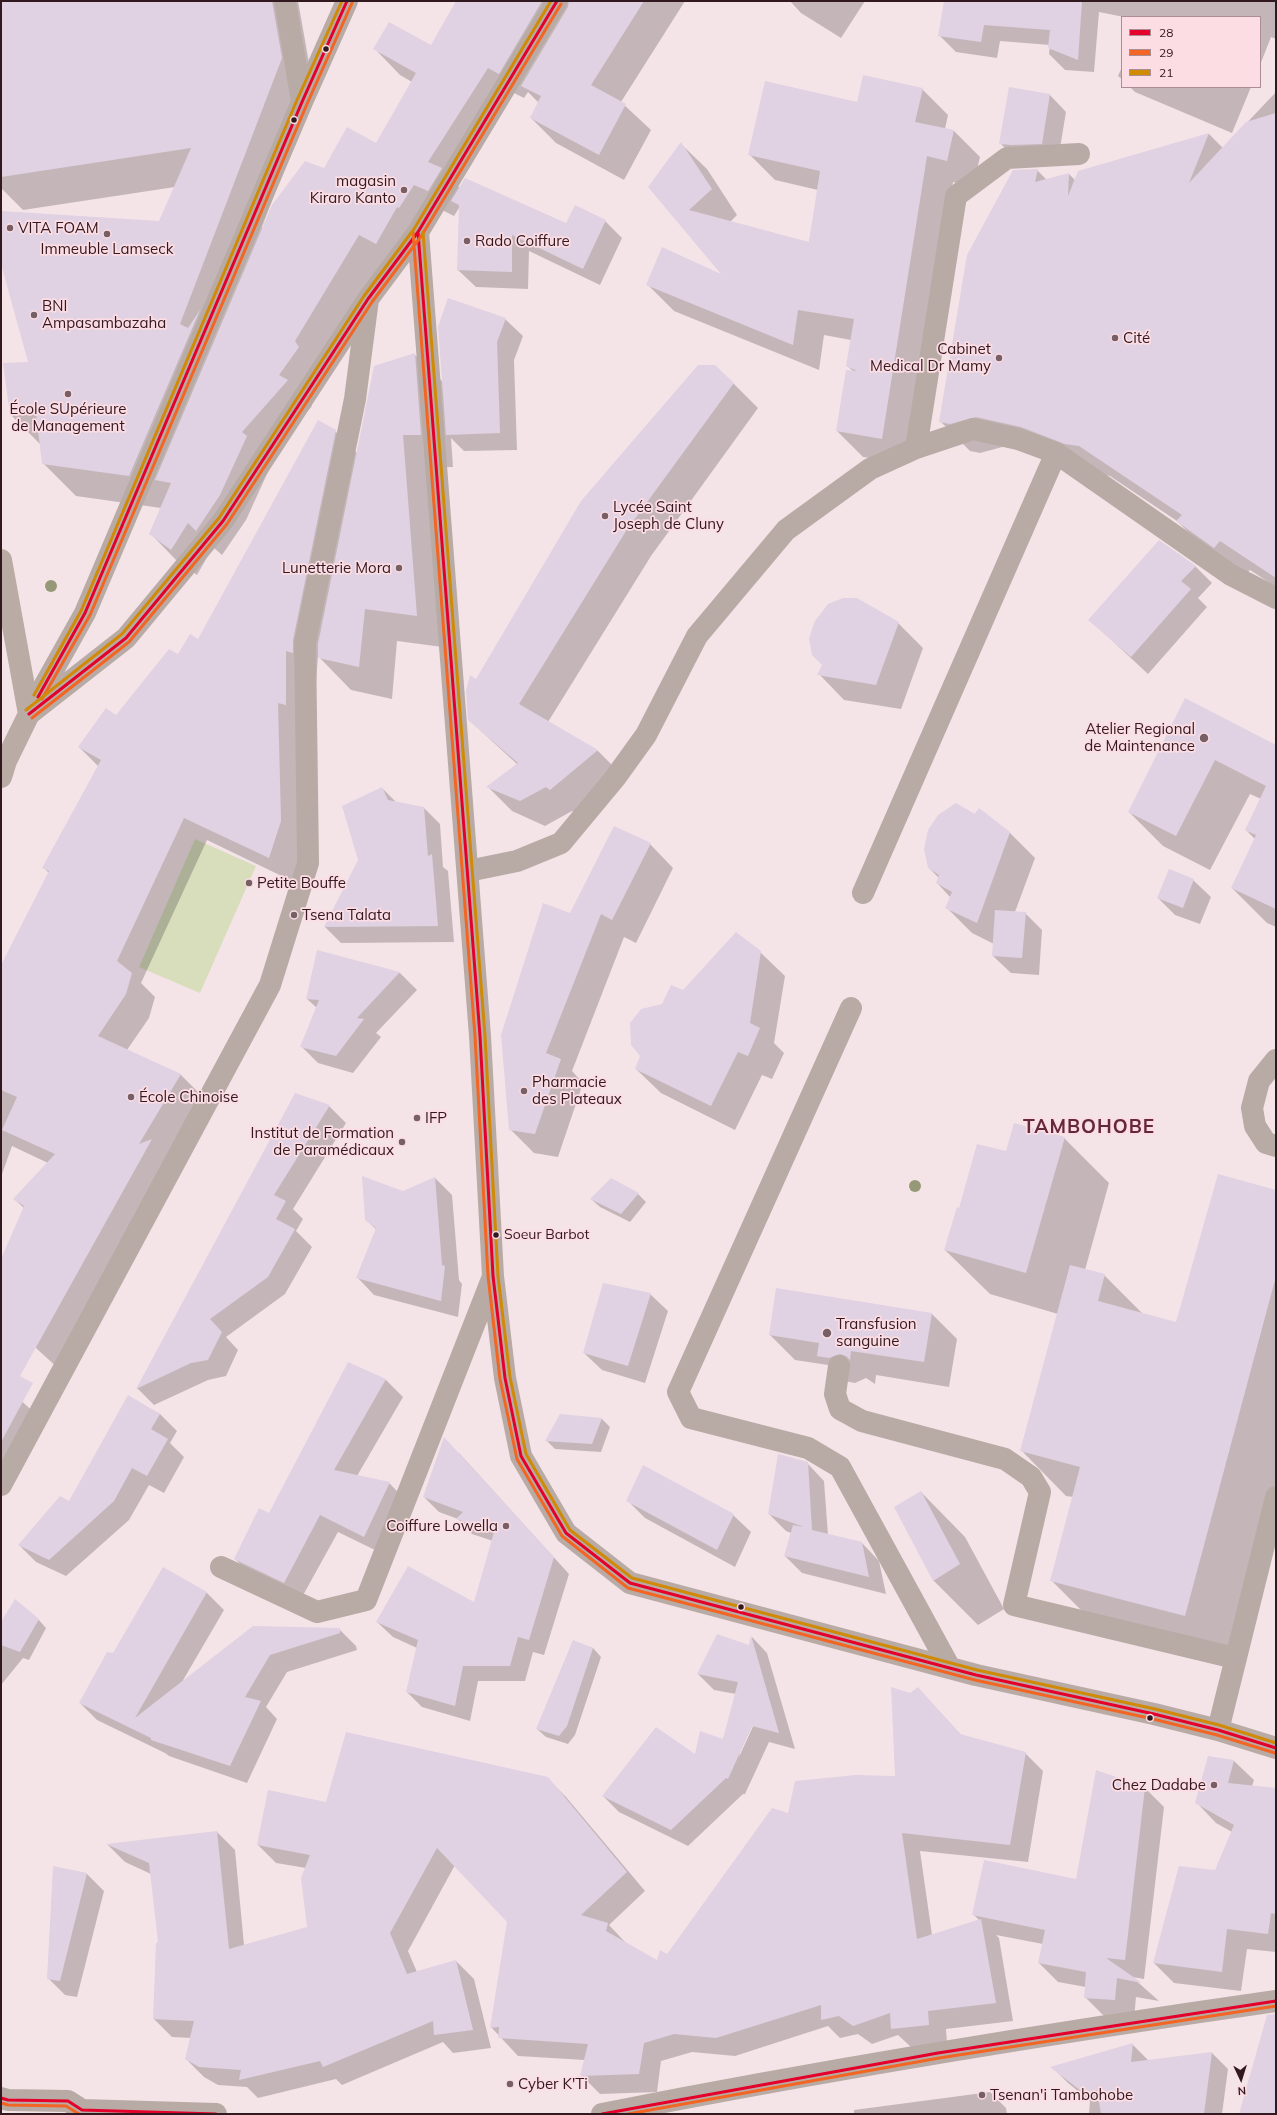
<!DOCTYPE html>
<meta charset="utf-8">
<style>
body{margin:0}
#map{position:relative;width:1277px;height:2115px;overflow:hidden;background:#f5e4e7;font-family:Mulish,sans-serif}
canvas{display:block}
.frame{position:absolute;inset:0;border:2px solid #32181f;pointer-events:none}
.legend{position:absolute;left:1121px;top:16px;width:140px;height:72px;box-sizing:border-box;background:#fcdde3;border:1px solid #ab8e95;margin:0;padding:5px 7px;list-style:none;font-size:12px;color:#32181f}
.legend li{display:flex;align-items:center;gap:8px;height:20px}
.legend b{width:20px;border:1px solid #ab8e95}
.north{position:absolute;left:1221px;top:2059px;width:40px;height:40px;-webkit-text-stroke:3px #fcdde3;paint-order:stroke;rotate:176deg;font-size:11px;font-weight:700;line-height:16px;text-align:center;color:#32181f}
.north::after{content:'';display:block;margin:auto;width:14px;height:18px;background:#32181f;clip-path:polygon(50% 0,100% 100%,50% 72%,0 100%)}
</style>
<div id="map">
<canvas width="1277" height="2115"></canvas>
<div class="frame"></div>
<ul class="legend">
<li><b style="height:5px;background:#e4002b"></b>28</li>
<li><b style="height:5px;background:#f26522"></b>29</li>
<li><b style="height:5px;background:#d08a06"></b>21</li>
</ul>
<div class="north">N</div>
</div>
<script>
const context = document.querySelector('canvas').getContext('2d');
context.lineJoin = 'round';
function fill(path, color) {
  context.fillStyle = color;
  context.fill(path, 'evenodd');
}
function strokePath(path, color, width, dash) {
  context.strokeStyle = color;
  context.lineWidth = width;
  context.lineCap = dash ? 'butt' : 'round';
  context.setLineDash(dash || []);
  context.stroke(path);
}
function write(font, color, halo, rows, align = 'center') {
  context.font = font + ' Mulish,sans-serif';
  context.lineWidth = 3.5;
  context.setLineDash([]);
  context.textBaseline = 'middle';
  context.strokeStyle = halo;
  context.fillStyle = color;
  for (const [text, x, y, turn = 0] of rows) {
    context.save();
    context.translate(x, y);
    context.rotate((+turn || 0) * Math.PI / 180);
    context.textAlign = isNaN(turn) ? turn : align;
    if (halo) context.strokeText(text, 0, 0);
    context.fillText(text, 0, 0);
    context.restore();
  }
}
const green = new Path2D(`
 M 195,839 L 256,866 L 200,993 L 139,967 Z`);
const shadow = new Path2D(`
 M 1,1 L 298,1 L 314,91 L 262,227 L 263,228 L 324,170 L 376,144 L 412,82 L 400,75 L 375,49 L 431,46 L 457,1 L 685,1 L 621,102 L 651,130 L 624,180 L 556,143 L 531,118 L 539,103 L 528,92 L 524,98 L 514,93 L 456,184 L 460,188 L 567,224 L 605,221 L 622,238 L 600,285 L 529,251 L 528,289 L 476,287 L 458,270 L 460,209 L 459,208 L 454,216 L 440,209 L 306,399 L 312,406 L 267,457 L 272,463 L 246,520 L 222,555 L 213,547 L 197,575 L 175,559 L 150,533 L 161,508 L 76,496 L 43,463 L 41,445 L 11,415 L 29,363 L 1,260 L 1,212 L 159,222 L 175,187 L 23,210 L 1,188 Z
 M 790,1 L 865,1 L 841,38 L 801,13 Z
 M 945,1 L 1276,1 L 1276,39 L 1271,37 L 1260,65 L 1260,17 L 1124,17 L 1099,12 L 1094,72 L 1065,70 L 1049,54 L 1050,45 L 1000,41 L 997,58 L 956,52 L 939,35 Z
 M 1122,67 L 1122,79 L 1118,76 Z
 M 1130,87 L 1251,87 L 1232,133 L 1135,92 Z
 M 922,89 L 948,115 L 945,129 L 954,131 L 980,157 L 973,187 L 953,182 L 908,464 L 863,457 L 837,431 L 853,371 L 847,366 L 851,340 L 824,335 L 819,370 L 674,311 L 648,285 L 724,277 L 649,187 L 681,144 L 707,169 L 737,215 L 730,222 L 809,243 L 818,190 L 775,180 L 749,154 L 858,103 Z
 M 1276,92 L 1276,587 L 1250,570 L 1244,577 L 1207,551 L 1177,521 L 1110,476 L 1096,473 L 1006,446 L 980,453 L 970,451 L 940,421 L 1037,170 L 1047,180 L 1069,174 L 1075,180 L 1079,172 L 1209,134 L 1223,148 Z
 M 1049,94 L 1066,112 L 1058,160 L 1017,160 L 1000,143 Z
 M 505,319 L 523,336 L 514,360 L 517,450 L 464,451 L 451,438 L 453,467 L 435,467 L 450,648 L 397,641 L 392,699 L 351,690 L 318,656 L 304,845 L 292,881 L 207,840 L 141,983 L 155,997 L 149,1018 L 127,1050 L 180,1074 L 204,1098 L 60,1370 L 1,1316 L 1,1261 L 24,1208 L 14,1199 L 48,1163 L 12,1146 L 1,1177 L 1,967 L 49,873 L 44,868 L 98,766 L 79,747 L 116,716 L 179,655 L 199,640 L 335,431 L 357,453 L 414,354 L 443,382 Z
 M 733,383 L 758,408 L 651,556 L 548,722 L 598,751 L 622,775 L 576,815 L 572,811 L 545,826 L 512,811 L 488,787 L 517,764 L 469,720 L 477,680 Z
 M 1195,566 L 1212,583 L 1198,598 L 1207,607 L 1148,674 L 1090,620 Z
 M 898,623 L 923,648 L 901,709 L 844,700 L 819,674 Z
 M 1251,734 L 1276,758 L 1276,927 L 1267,923 L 1232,888 L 1255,839 L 1246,830 L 1261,799 L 1250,794 L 1210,870 L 1163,846 L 1129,812 Z
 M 382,788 L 397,803 L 424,808 L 440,824 L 443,867 L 448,871 L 454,942 L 341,943 L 325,927 L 359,861 Z
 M 979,809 L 1010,833 L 1035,858 L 1015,912 L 1025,913 L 1042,930 L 1039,975 L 1011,973 L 993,956 L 994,944 L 972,933 L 947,908 L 951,898 L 937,883 L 939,878 L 929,868 Z
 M 650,844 L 673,868 L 636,943 L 624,937 L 572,1071 L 583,1083 L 558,1157 L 534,1153 L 510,1129 L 571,915 Z
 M 1193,880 L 1211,897 L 1200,924 L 1175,915 L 1158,898 Z
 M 318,951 L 400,973 L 417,990 L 376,1033 L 381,1037 L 353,1073 L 318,1063 L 301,1046 L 317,1008 L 307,999 Z
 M 760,952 L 785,976 L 774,1043 L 784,1053 L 772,1079 L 762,1075 L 735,1130 L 661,1093 L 636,1069 L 663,1005 L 683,991 Z
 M 329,1106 L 346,1123 L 293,1209 L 303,1219 L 296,1231 L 312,1247 L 285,1294 L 226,1337 L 238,1350 L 226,1376 L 208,1380 L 154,1405 L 137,1388 Z
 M 1064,1138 L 1109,1183 L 1085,1270 L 1104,1275 L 1143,1314 L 1177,1323 L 1276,1191 L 1276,1483 L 1230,1660 L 1096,1625 L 1051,1580 L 1073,1497 L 1066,1496 L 1022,1451 L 1058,1314 L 990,1294 L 945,1250 L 960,1209 L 1007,1153 Z
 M 435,1178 L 452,1195 L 459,1280 L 462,1284 L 458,1317 L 374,1295 L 357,1277 L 377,1230 L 366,1220 L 403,1192 Z
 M 638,1194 L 646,1202 L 630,1222 L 600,1207 L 591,1199 Z
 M 777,1289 L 932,1314 L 957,1339 L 949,1387 L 876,1375 L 875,1384 L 866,1378 L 855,1383 L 844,1381 L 828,1365 L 795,1360 L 770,1335 Z
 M 650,1294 L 668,1311 L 645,1383 L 602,1370 L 584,1353 Z
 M 348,1364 L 386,1380 L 403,1397 L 357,1476 L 389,1483 L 406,1500 L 381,1553 L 338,1532 L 301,1599 L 252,1576 L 235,1559 L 270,1514 Z
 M 1,1382 L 40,1418 L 1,1480 Z
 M 128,1397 L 160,1414 L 177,1431 L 170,1443 L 184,1457 L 164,1493 L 149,1485 L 129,1520 L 66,1576 L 36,1562 L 19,1545 L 70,1502 Z
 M 560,1415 L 602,1419 L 610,1427 L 601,1452 L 555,1449 L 547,1441 Z
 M 459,1453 L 569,1574 L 544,1655 L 533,1652 L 525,1681 L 478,1681 L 470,1721 L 422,1707 L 407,1692 L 417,1648 L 393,1637 L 377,1622 L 475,1604 L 493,1541 L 472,1534 L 458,1519 L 439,1512 L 424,1497 Z
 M 807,1463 L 824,1481 L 828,1535 L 862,1543 L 879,1561 L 886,1594 L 802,1573 L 785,1556 L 791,1533 L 786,1531 L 769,1514 Z
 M 921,1492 L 965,1537 L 1004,1609 L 978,1625 L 933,1580 Z
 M 628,1501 L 733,1515 L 751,1532 L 735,1567 L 645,1518 Z
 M 163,1568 L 207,1593 L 224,1610 L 182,1682 L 339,1629 L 356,1646 L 357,1650 L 287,1672 L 266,1707 L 277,1719 L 247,1783 L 169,1756 L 165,1753 L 97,1720 L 80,1703 L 114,1655 Z
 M 38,1619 L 46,1628 L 29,1660 L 23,1658 L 1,1685 L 1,1624 Z
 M 752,1637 L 767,1653 L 795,1749 L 769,1742 L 745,1794 L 743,1794 L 688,1846 L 619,1812 L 603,1796 L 695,1756 L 723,1740 L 736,1694 L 714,1690 L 698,1674 L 750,1646 ZM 754,1721 L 755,1722 L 739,1757 L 740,1752 Z
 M 573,1641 L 593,1648 L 601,1657 L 575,1735 L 568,1744 L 546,1737 L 537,1729 Z
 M 918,1688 L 962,1736 L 1025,1753 L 1043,1771 L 1028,1862 L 920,1851 L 932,1935 L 979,1920 L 974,1915 L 1076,1880 L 1145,1788 L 1164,1807 L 1144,1979 L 1132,1977 L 1159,2001 L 1136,1997 L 1134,2019 L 1104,2016 L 1085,1997 L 1086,1987 L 1058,1982 L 1039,1963 L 1043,1944 L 996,1935 L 999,1938 L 1013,2021 L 946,2029 L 947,2043 L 911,2047 L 898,2035 L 872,2044 L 858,2034 L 840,2038 L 828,2026 L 735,2056 L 692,2052 L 661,2061 L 657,2092 L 600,2094 L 582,2076 L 585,2060 L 518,2056 L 491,2027 L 508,1921 L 455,1865 L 408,1951 L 417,1972 L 456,1961 L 474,1979 L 491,2048 L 453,2053 L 443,2042 L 342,2085 L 336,2079 L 258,2098 L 247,2087 L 218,2085 L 204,2077 L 186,2059 L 191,2038 L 172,2037 L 154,2019 L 159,1943 L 151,1874 L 125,1862 L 108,1845 L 217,1832 L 235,1850 L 244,1945 L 308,1928 L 306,1868 L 276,1863 L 258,1845 L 327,1803 L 547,1778 L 566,1797 L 645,1891 L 609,1925 L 626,1943 L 657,1961 L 668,1956 L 789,1814 L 896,1777 L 911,1695 Z
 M 1234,1761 L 1254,1780 L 1252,1786 L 1276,1789 L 1276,1952 L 1247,1949 L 1241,1991 L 1174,1983 L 1154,1963 L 1179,1867 L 1216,1871 L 1232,1832 L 1216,1823 L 1197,1803 Z
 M 54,1867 L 87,1874 L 104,1891 L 77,1997 L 65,1995 L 48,1978 Z
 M 1132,2044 L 1149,2061 L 1212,2053 L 1228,2069 L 1222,2114 L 1089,2114 L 1090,2101 L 1068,2083 L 1052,2067 Z
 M 990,2092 L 1006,2108 L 1007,2114 L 854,2114 L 854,2110 Z`);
const building = new Path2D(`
 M 1,1 L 272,1 L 282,58 L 180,324 L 188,328 L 200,310 L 129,476 L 42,464 L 36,413 L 10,415 L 3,363 L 28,362 L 1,264 L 1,211 L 159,221 L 191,148 L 1,177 Z
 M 456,1 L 542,1 L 499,74 L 488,68 L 428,162 L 442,168 L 428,191 L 414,185 L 399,208 L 397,207 L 376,244 L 359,235 L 295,341 L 299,347 L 279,375 L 288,380 L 242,432 L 247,436 L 220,495 L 196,531 L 188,523 L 171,550 L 149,534 L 171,483 L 155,480 L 272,205 L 305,161 L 324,168 L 347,127 L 376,143 L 416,73 L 373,49 L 389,22 L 431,45 Z
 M 569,1 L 644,1 L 591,85 L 626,104 L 599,155 L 530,118 L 541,96 L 521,86 L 568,7 Z
 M 944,1 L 1082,1 L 1078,60 L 1048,48 L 1050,30 L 984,25 L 981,42 L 938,36 Z
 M 863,75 L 923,88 L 915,122 L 954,130 L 947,161 L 927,156 L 882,439 L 836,431 L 846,370 L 857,371 L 846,366 L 854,319 L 798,310 L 793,345 L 646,285 L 662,247 L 721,274 L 648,187 L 681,142 L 712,189 L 689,210 L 809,242 L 820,171 L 748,155 L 765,81 L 857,102 Z
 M 1009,87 L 1050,94 L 1042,144 L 1011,145 L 999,144 Z
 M 1276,113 L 1276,578 L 1220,541 L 1214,548 L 1176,521 L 1182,515 L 1079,446 L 1065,444 L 1021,427 L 976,417 L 950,424 L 939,422 L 967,255 L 1013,170 L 1038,169 L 1035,182 L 1069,173 L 1068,196 L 1078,171 L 1209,133 L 1189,183 L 1246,122 Z
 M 465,178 L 566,223 L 575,205 L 606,220 L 583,269 L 512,235 L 512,272 L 457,270 L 459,205 L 451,201 Z
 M 448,298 L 506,318 L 497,342 L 500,433 L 446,435 L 438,327 Z
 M 415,353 L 421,435 L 403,435 L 417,616 L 365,609 L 359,667 L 318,658 L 318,644 L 374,366 Z
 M 698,365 L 715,365 L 734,383 L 626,531 L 519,704 L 598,750 L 550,790 L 546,787 L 520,801 L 486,787 L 518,763 L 468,720 L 466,691 L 470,675 L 476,679 L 581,501 Z
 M 318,420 L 336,430 L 293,640 L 293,653 L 286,651 L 286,705 L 278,703 L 281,821 L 269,858 L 184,818 L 117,961 L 132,973 L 126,994 L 98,1036 L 181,1074 L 139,1144 L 152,1139 L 20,1376 L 33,1383 L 1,1442 L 1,1259 L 24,1206 L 13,1199 L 55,1154 L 2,1130 L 17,1097 L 1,1090 L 1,965 L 49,871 L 42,868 L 101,760 L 78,747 L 106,708 L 116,715 L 169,649 L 178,654 L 190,634 L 198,639 Z
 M 1159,540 L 1196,566 L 1181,581 L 1191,589 L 1131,657 L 1088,620 Z
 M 843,598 L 857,598 L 899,622 L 876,685 L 817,675 L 822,665 L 812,655 L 809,638 L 815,621 L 828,604 Z
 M 1185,698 L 1276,745 L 1276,909 L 1231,888 L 1256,835 L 1245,830 L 1266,786 L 1215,760 L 1176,836 L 1128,812 Z
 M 382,787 L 388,800 L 424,807 L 428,856 L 432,854 L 438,926 L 324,927 L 358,860 L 342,806 Z
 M 956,803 L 975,814 L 979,808 L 1010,832 L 977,923 L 945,908 L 952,892 L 936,883 L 939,875 L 928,868 L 924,849 L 928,830 L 938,815 Z
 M 614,826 L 651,843 L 612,920 L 601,914 L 546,1053 L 561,1059 L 535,1134 L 509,1130 L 501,1035 L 543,903 L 570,913 Z
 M 1169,869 L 1194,879 L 1183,908 L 1157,898 Z
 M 995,910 L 1026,912 L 1022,958 L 992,956 Z
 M 736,932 L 761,951 L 750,1023 L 760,1028 L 748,1056 L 738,1052 L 711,1106 L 635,1069 L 640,1056 L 631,1045 L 630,1023 L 641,1009 L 662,1004 L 671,985 L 683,990 Z
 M 317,950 L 400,972 L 357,1018 L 364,1019 L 336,1056 L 300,1047 L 319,1000 L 306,999 Z
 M 295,1093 L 330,1105 L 274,1195 L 286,1201 L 276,1219 L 295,1229 L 268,1277 L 210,1319 L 222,1332 L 208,1360 L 191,1363 L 136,1389 Z
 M 1014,1123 L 1065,1137 L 1026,1273 L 944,1250 L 957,1207 L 959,1208 L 977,1144 L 1006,1151 Z
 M 1218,1174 L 1276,1190 L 1276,1276 L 1185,1616 L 1050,1581 L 1080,1467 L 1020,1451 L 1070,1265 L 1105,1274 L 1098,1301 L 1176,1322 Z
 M 362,1176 L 403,1191 L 435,1177 L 442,1265 L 445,1266 L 441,1301 L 356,1278 L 376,1228 L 365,1220 Z
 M 611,1178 L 639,1193 L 621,1214 L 590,1199 Z
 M 603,1283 L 651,1293 L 628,1366 L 583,1353 Z
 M 776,1288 L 932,1313 L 924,1362 L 851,1351 L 850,1360 L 846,1356 L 840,1354 L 829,1358 L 817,1356 L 819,1343 L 769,1335 Z
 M 348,1362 L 386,1379 L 334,1470 L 390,1482 L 364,1537 L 320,1515 L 284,1583 L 234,1559 L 259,1508 L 269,1513 Z
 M 128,1395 L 160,1414 L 151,1429 L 168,1439 L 147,1476 L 132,1468 L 114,1501 L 49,1560 L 18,1545 L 60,1496 L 69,1501 Z
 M 560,1414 L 602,1418 L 592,1444 L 545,1441 Z
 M 444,1437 L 554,1557 L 529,1640 L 518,1637 L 510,1666 L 463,1666 L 455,1706 L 406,1692 L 418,1640 L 376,1622 L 408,1566 L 474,1602 L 494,1532 L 456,1519 L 463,1512 L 423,1497 Z
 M 778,1454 L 808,1462 L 812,1530 L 862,1542 L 869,1577 L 784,1556 L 793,1525 L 804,1527 L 768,1514 Z
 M 643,1465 L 734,1514 L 717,1550 L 626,1501 Z
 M 921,1491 L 960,1564 L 933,1581 L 894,1507 Z
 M 163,1567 L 207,1592 L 135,1718 L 253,1626 L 340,1628 L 340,1633 L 270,1655 L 245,1697 L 261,1701 L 230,1766 L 151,1740 L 151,1738 L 79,1703 L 107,1652 L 113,1653 Z
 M 15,1599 L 39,1619 L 20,1652 L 1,1645 L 1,1622 Z
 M 717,1634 L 749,1645 L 751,1635 L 779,1733 L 752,1726 L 728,1779 L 726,1778 L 671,1830 L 602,1796 L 656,1727 L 695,1754 L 700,1731 L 723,1739 L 738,1682 L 697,1674 Z
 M 573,1640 L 593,1648 L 567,1726 L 559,1736 L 536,1729 Z
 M 891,1687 L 910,1693 L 918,1687 L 960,1734 L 1026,1752 L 1010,1845 L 902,1833 L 917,1939 L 981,1919 L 996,2003 L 928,2011 L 929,2025 L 891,2029 L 890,2013 L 853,2026 L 839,2016 L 821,2020 L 821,2005 L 716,2038 L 674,2034 L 644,2043 L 639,2074 L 580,2076 L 588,2044 L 498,2038 L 499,2027 L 490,2028 L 507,1922 L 437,1848 L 390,1933 L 407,1974 L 456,1960 L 473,2030 L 434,2035 L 433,2021 L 323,2067 L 320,2061 L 239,2080 L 241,2070 L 199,2067 L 185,2059 L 194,2021 L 153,2019 L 156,1943 L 158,1942 L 149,1863 L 106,1844 L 217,1831 L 229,1949 L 307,1927 L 301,1878 L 310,1855 L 257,1845 L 268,1790 L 326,1802 L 346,1732 L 548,1777 L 627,1872 L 581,1915 L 608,1923 L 606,1931 L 657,1960 L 660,1950 L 667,1954 L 772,1808 L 788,1813 L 795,1781 L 856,1775 L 895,1776 Z
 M 1208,1756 L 1234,1760 L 1228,1783 L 1276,1788 L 1276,1914 L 1271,1913 L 1268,1934 L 1227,1929 L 1222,1972 L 1153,1963 L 1179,1866 L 1215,1870 L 1234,1825 L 1195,1803 Z
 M 1096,1770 L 1145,1787 L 1125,1960 L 1106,1958 L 1142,1983 L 1117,1978 L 1115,2000 L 1084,1998 L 1086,1972 L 1038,1963 L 1045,1930 L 972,1915 L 984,1860 L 1076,1879 Z
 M 53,1866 L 87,1873 L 60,1981 L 47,1979 Z
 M 1276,2014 L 1276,2114 L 1239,2114 L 1267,2015 Z
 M 1133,2043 L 1131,2062 L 1212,2052 L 1204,2114 L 1101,2114 L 1097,2090 L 1085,2094 L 1050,2067 Z`);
const minor = new Path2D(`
 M 285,1 L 302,102
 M 418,232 L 480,1036 L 493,1276 L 505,1378 L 521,1456 L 566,1533 L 630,1583 L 976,1675 L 1154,1714 L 1218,1730 L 1276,1748
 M 916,448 L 956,196 L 1007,158 L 1079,154
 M 33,706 L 85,613 L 302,102 L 347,1
 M 29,714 L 126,638 L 223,521 L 368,299 L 418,232 L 557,1
 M 468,871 L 517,861 L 561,843 L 615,778 L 646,735 L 697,636 L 786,530 L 870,469 L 916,448 L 973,429 L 1018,439 L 1056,453 L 1231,575 L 1276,598
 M 863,893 L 1056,453
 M 851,1008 L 678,1392 L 691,1418 L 808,1448 L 840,1467 L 950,1668
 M 1276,1060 L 1259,1081 L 1252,1108 L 1255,1126 L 1266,1143 L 1276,1146
 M 839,1366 L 835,1394 L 840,1409 L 862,1421 L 1005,1459 L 1031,1477 L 1040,1492 L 1014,1605 L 1235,1658
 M 1,1485 L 270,985 L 308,863 L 305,643 L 355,399 L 368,299
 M 221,1567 L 317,1612 L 366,1600 L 492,1279
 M 1218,1730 L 1276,1497
 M 1,2098 L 8,2100 L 68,2101 L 82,2110 L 216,2114
 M 602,2114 C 825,2070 1051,2033 1276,2001`);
const major = new Path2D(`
 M 1,560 L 29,714 L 6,761 L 1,777`);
const bus1 = new Path2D(`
 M 418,232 L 480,1036 L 493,1276 L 505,1378 L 521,1456 L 566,1533 L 630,1583 L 976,1675 L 1154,1714 L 1218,1730 L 1276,1748
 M 38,697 L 85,613 L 302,102 L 347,1
 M 29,714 L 126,638 L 223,521 L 368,299 L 418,232 L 557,1
 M 1,2098 L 8,2100 L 68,2101 L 82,2110 L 216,2114
 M 602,2114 L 938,2053 L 1276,2001`);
const bus2 = new Path2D(`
 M 413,232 L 475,1036 L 488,1276 L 500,1379 L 517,1459 L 562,1536 L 628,1588 L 975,1680 L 1153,1719 L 1217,1735 L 1275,1753
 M 42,699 L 90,615 L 307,104 L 352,3
 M 32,718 L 129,642 L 227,524 L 372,302 L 422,235 L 561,4
 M 1,2103 L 8,2105 L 66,2106 L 79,2114
 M 628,2114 L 939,2058 L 1276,2006`);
const bus3 = new Path2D(`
 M 423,232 L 485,1036 L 498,1276 L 510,1377 L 526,1454 L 570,1530 L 632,1578 L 977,1670 L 1155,1709 L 1219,1725 L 1276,1743
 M 34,695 L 81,611 L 297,100 L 342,1
 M 26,710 L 122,634 L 219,518 L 364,296 L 414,229 L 551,1`);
const trees = [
 [51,586],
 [915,1186]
];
const markers = [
 [326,49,3.5,"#32181f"],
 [294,120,3.5,"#32181f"],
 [404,190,4,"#765f65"],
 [10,228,4,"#765f65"],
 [107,234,4,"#765f65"],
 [467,241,4,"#765f65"],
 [34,315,4,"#765f65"],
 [1115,338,4,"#765f65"],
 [999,358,4,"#765f65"],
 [68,394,4,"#765f65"],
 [605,516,4,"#765f65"],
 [399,568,4,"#765f65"],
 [1204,738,5,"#765f65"],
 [249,883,4,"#765f65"],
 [294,915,4,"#765f65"],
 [524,1091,4,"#765f65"],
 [131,1097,4,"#765f65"],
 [417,1118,4,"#765f65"],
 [402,1142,4,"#765f65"],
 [496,1235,3.5,"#32181f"],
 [827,1333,5,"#765f65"],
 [506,1526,4,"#765f65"],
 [741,1607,3.5,"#32181f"],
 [1150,1718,3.5,"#32181f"],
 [1214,1785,4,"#765f65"],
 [510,2084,4,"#765f65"],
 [982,2095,4,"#765f65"]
];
const busNames = [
 ["Soeur Barbot",504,1235]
];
const poiNames = [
 ["magasin",396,181,"right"],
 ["Kiraro Kanto",396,198,"right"],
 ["VITA FOAM",18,228],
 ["Rado Coiffure",475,241],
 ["Immeuble Lamseck",107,249,"center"],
 ["BNI",42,306],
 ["Ampasambazaha",42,323],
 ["Cité",1123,338],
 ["Cabinet",991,349,"right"],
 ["Medical Dr Mamy",991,366,"right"],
 ["École SUpérieure",68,409,"center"],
 ["de Management",68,426,"center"],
 ["Lycée Saint",613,507],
 ["Joseph de Cluny",613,524],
 ["Lunetterie Mora",391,568,"right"],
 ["Atelier Regional",1195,729,"right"],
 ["de Maintenance",1195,746,"right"],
 ["Petite Bouffe",257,883],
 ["Tsena Talata",302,915],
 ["Pharmacie",532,1082],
 ["des Plateaux",532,1099],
 ["École Chinoise",139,1097],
 ["IFP",425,1118],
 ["Institut de Formation",394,1133,"right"],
 ["de Paramédicaux",394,1150,"right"],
 ["Transfusion",836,1324],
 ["sanguine",836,1341],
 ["Coiffure Lowella",498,1526,"right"],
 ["Chez Dadabe",1206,1785,"right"],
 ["Cyber K'Ti",518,2084],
 ["Tsenan'i Tambohobe",990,2095]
];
const districtNames = [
 ["TAMBOHOBE",1089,1127]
];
fill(green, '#d8ddbc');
fill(shadow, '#0003');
fill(building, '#e0d1e3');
strokePath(minor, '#b8aba6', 22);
strokePath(major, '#baaba5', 22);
strokePath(bus1, '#e4002b', 3);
strokePath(bus2, '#f26522', 3);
strokePath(bus3, '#d08a06', 3);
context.fillStyle = '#969977';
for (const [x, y] of trees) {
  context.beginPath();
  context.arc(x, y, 6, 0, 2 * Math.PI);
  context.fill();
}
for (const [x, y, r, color] of markers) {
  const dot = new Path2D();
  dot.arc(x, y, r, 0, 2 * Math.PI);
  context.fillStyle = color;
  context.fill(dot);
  strokePath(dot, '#fcdde3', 1.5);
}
write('14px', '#32181f', '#fcdde3', busNames, 'left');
write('15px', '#32181f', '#fcdde3', poiNames, 'left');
context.letterSpacing = '1px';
write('bold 19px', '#63283a', '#fcdde3', districtNames);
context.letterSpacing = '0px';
</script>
